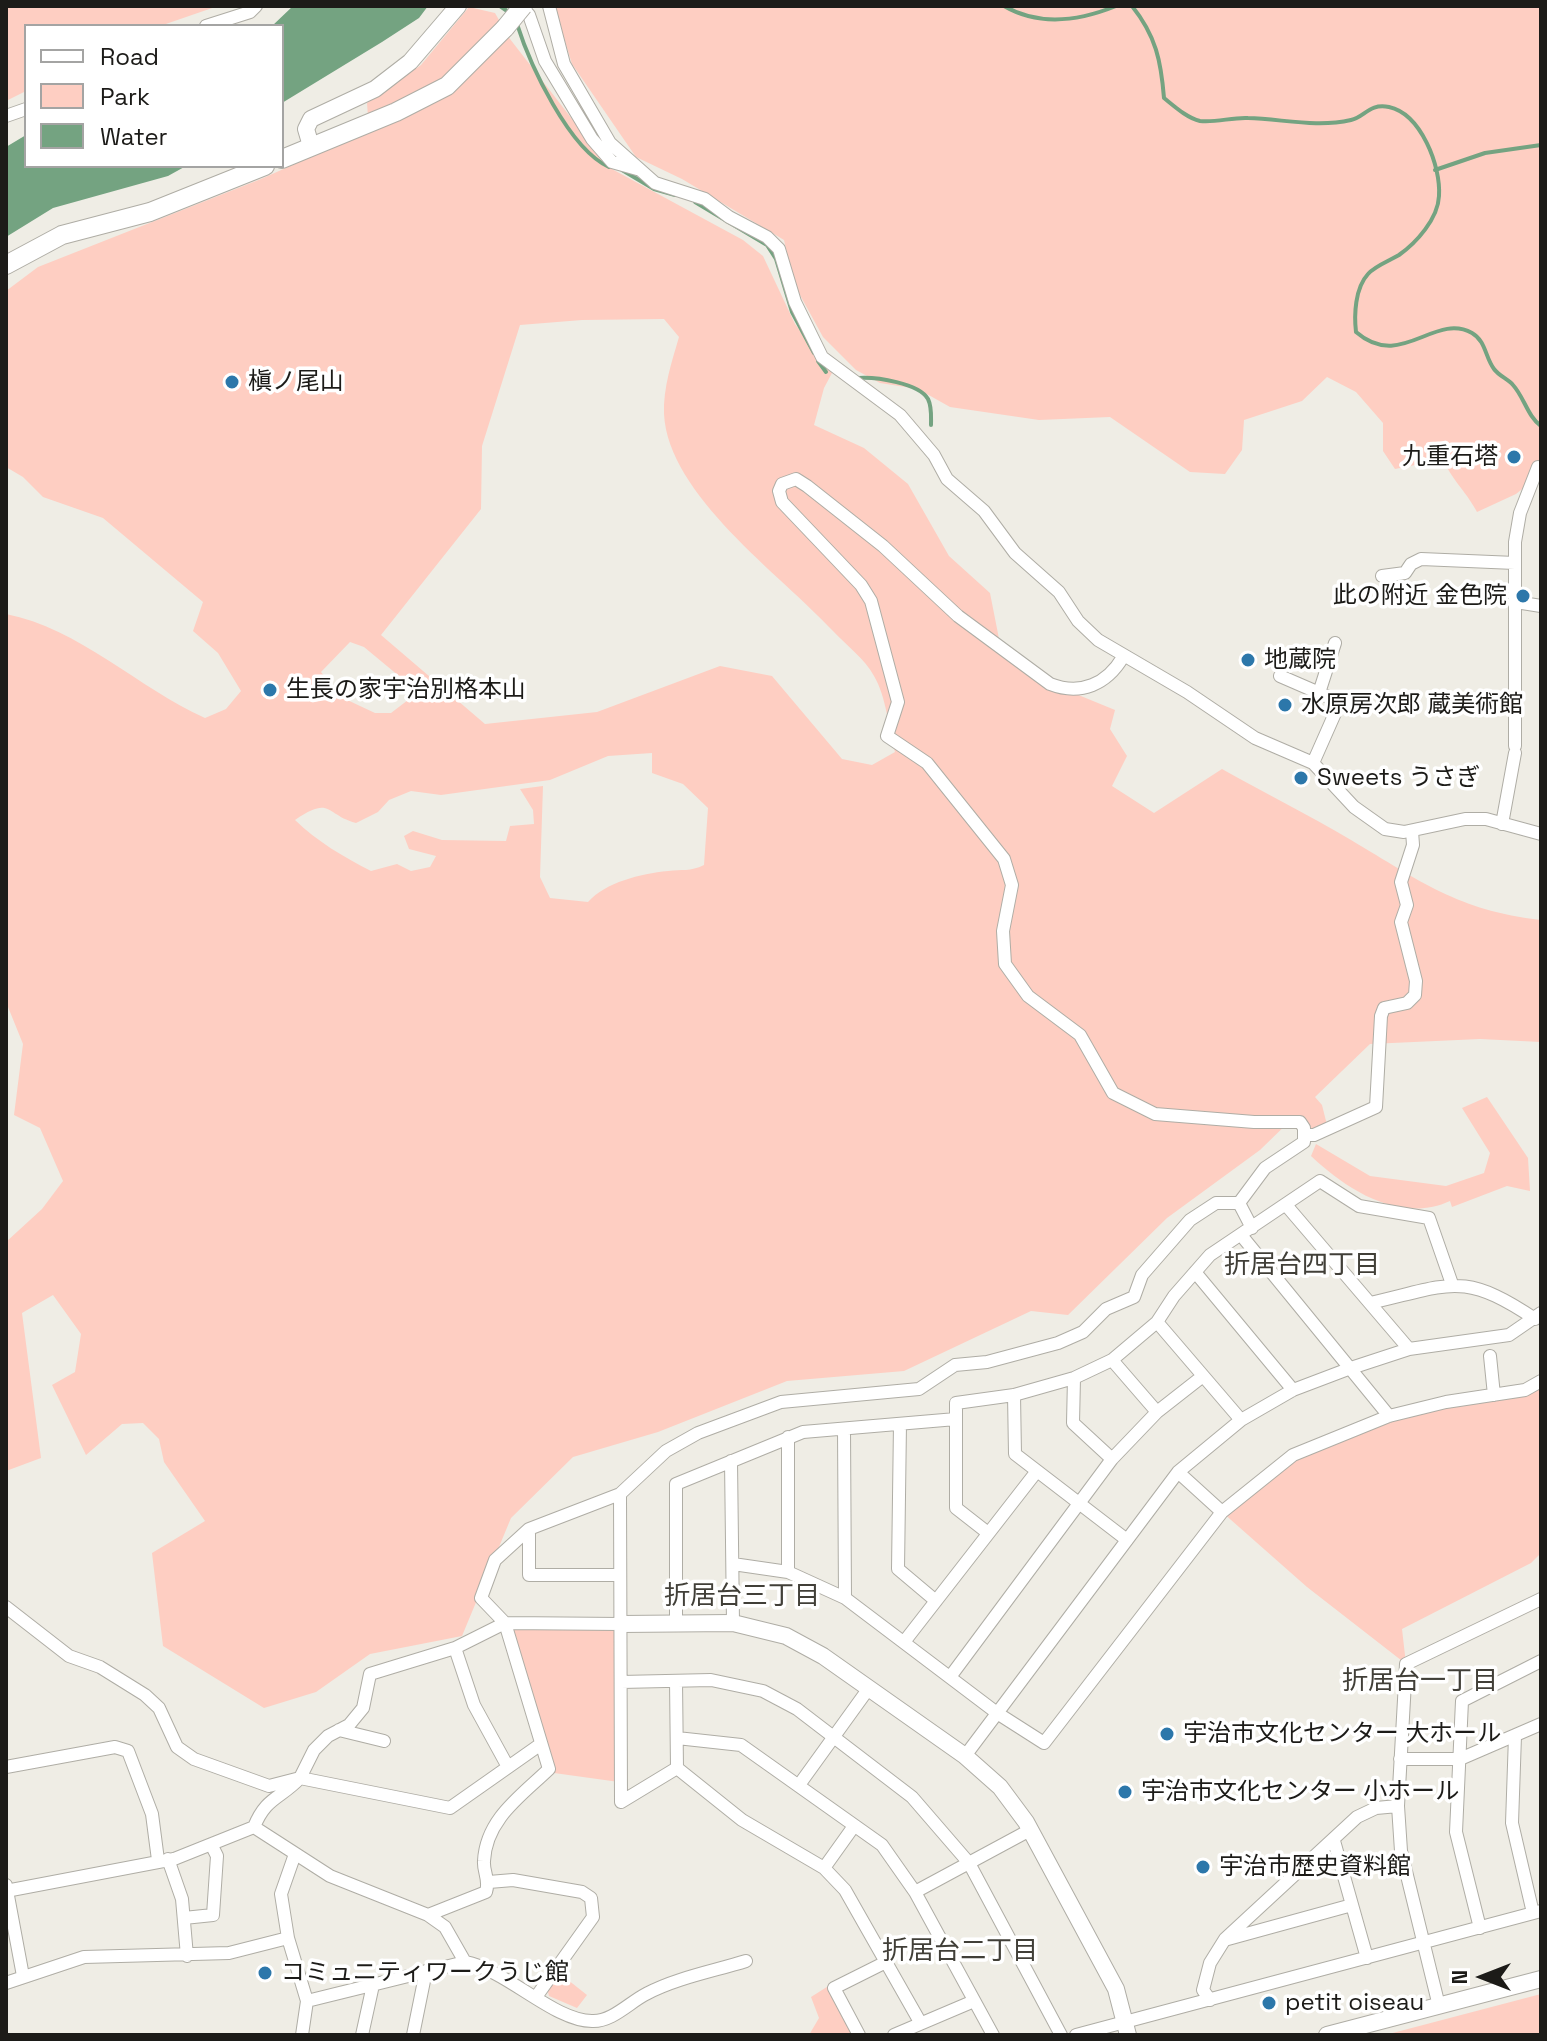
<!DOCTYPE html>
<meta charset="utf-8">
<style>
body{margin:0}
#map{position:relative;width:1547px;height:2041px;overflow:hidden;background:#efede5;font-family:"Space Grotesk",sans-serif}
canvas{display:block}
.frame{position:absolute;inset:0;border:8px solid #1c1b18;pointer-events:none}
.legend{position:absolute;left:24px;top:24px;width:260px;height:144px;box-sizing:border-box;background:#fff;border:2px solid #a4a4a3;margin:0;padding:10px 14px;list-style:none;font-size:24px;color:#1c1b18}
.legend li{display:flex;align-items:center;gap:16px;height:40px}
.legend b{width:40px;border:2px solid #a4a4a3}
.north{position:absolute;left:1443px;top:1937px;width:80px;height:80px;-webkit-text-stroke:6px #fff;paint-order:stroke;rotate:270deg;font-size:22px;font-weight:700;line-height:32px;text-align:center;color:#1c1b18}
.north::after{content:'';display:block;margin:auto;width:28px;height:36px;background:#1c1b18;clip-path:polygon(50% 0,100% 100%,50% 72%,0 100%)}
</style>
<div id="map">
<canvas width="1547" height="2041"></canvas>
<div class="frame"></div>
<ul class="legend">
<li><b style="height:10px;background:#fff"></b>Road</li>
<li><b style="height:22px;background:#fecec2"></b>Park</li>
<li><b style="height:22px;background:#74a381"></b>Water</li>
</ul>
<div class="north">N</div>
</div>
<script>
const context = document.querySelector('canvas').getContext('2d');
context.lineJoin = 'round';
function fill(path, color) {
  context.fillStyle = color;
  context.fill(path, 'evenodd');
}
function strokePath(path, color, width, dash) {
  context.strokeStyle = color;
  context.lineWidth = width;
  context.lineCap = dash ? 'butt' : 'round';
  context.setLineDash(dash || []);
  context.stroke(path);
}
function write(font, color, halo, rows, align = 'center') {
  context.font = font + ' "Space Grotesk","Noto Sans JP",sans-serif';
  context.lineWidth = 7;
  context.setLineDash([]);
  context.textBaseline = 'middle';
  context.strokeStyle = halo;
  context.fillStyle = color;
  for (const [text, x, y, turn = 0] of rows) {
    context.save();
    context.translate(x, y);
    context.rotate((+turn || 0) * Math.PI / 180);
    context.textAlign = isNaN(turn) ? turn : align;
    if (halo) context.strokeText(text, 0, 0);
    context.fillText(text, 0, 0);
    context.restore();
  }
}
const green = new Path2D(`
 M 6,6 L 218,6 L 160,26 L 26,26 L 26,91 L 6,101 Z
 M 554,6 L 1541,6 L 1541,474 L 1516,494 L 1477,512 C 1465,489 1449,478 1440,452 L 1420,464 L 1395,469 L 1383,451 L 1383,423 L 1356,392 L 1327,377 L 1302,401 L 1244,420 L 1242,450 L 1225,474 L 1190,472 L 1110,417 L 1039,420 L 950,407 L 918,389 L 880,383 L 856,370 L 823,337 L 794,284 L 784,240 L 682,179 L 636,157 L 572,64 Z
 M 469,7 L 495,13 L 510,39 L 610,168 L 743,240 L 763,256 L 795,324 L 832,373 L 824,388 L 814,425 L 864,448 L 908,484 L 949,556 L 990,593 L 1002,654 L 1076,694 L 1115,710 L 1110,729 L 1127,756 L 1112,786 L 1154,813 L 1222,769 C 1265,793 1309,815 1351,840 C 1422,882 1457,910 1541,920 L 1541,1042 L 1480,1039 L 1370,1044 L 1315,1097 L 1322,1105 L 1327,1125 L 1312,1131 L 1304,1116 L 1294,1117 L 1260,1150 L 1167,1218 L 1068,1315 L 1031,1311 L 904,1371 L 787,1381 L 658,1432 L 573,1457 L 511,1518 L 462,1636 L 370,1654 L 316,1692 L 264,1708 L 163,1646 L 152,1553 L 205,1521 L 164,1462 L 159,1439 L 143,1423 L 122,1424 L 86,1455 L 52,1385 L 75,1372 L 81,1334 L 53,1295 L 22,1313 L 41,1458 L 6,1471 L 6,1242 L 42,1209 L 63,1181 L 40,1128 L 14,1115 L 23,1044 L 6,1002 L 6,614 C 79,628 138,688 205,718 L 226,709 L 241,691 L 218,653 L 193,631 L 203,602 L 103,518 L 43,497 L 23,477 L 6,467 L 6,291 L 38,267 L 261,179 L 369,131 L 367,103 L 421,65 ZM 664,319 L 679,337 C 672,361 663,388 664,414 C 668,495 781,575 833,631 C 846,645 865,659 874,676 C 886,696 889,729 895,752 L 872,765 L 842,759 L 772,676 L 720,666 L 597,712 L 485,724 L 381,635 L 481,509 L 482,446 L 520,325 L 582,320 ZM 350,642 L 364,647 L 405,681 L 416,678 L 408,700 L 391,713 L 375,713 L 343,698 L 321,672 ZM 652,753 L 652,773 L 683,784 L 708,808 L 704,865 C 690,872 682,869 668,871 C 640,874 606,882 588,902 L 550,898 L 540,877 L 543,786 L 520,789 L 533,810 L 534,824 L 510,826 L 506,841 L 442,840 L 413,831 L 404,836 L 409,849 L 436,856 L 430,867 L 411,871 L 397,864 L 371,871 C 342,856 318,842 295,820 C 332,795 325,815 356,823 L 378,812 L 389,800 L 411,791 L 441,795 L 550,780 L 608,756 Z
 M 1487,1097 L 1528,1158 L 1530,1191 L 1507,1186 L 1452,1207 L 1450,1201 C 1400,1224 1347,1190 1311,1156 L 1316,1144 L 1370,1176 L 1446,1186 L 1484,1173 L 1490,1153 L 1462,1108 Z
 M 1541,1381 L 1541,1553 L 1531,1563 L 1402,1629 L 1406,1664 L 1307,1587 L 1222,1512 L 1293,1455 L 1389,1416 Z
 M 510,1627 L 613,1630 L 618,1633 L 619,1782 L 554,1773 Z
 M 558,1972 L 587,1995 L 577,2008 L 549,1996 L 547,1988 Z
 M 830,1985 L 855,2035 L 809,2035 L 819,2018 L 811,1997 Z
 M 1541,1994 L 1541,2035 L 1385,2035 Z`);
const water = new Path2D(`
 M 293,6 L 428,6 L 419,18 L 382,42 L 282,103 L 282,26 L 272,26 Z
 M 26,135 L 26,166 L 186,166 L 168,176 L 53,208 L 6,237 L 6,147 Z`);
const stream = new Path2D(`
 M 500,6 L 510,13
 M 1004,6 C 1040,27 1079,21 1116,6
 M 1132,6 C 1156,36 1161,61 1164,98 C 1174,106 1187,118 1200,121 C 1215,123 1233,117 1248,118 C 1283,119 1316,128 1351,120 C 1365,117 1369,103 1389,107 C 1421,114 1441,166 1439,196 C 1438,219 1416,243 1399,255 C 1389,261 1375,266 1368,274 C 1355,288 1354,315 1356,332 C 1401,371 1434,312 1472,333 C 1486,341 1485,357 1494,369 C 1499,376 1508,379 1513,385 C 1524,397 1528,417 1541,426
 M 517,24 C 530,65 569,149 609,167
 M 622,170 L 654,189 L 675,195
 M 1435,170 L 1485,153 L 1541,145
 M 695,202 L 767,245 L 776,259 L 792,312 L 814,353
 M 818,361 L 826,372
 M 859,378 C 876,377 919,383 928,399 C 932,407 931,416 931,425`);
const street = new Path2D(`
 M 521,6 L 529,15 L 545,61 L 592,139 L 612,162 L 637,169
 M 549,6 L 564,64 L 610,143 L 655,183 L 705,199 L 729,217 L 767,237 L 779,249 L 795,302 L 822,357 L 900,415 L 934,455 L 947,479 L 984,511 L 1015,553 L 1059,592 L 1078,621 L 1098,640 L 1187,692 L 1255,738 L 1313,763 L 1354,807 L 1385,829 L 1404,832 L 1465,819 L 1486,819 L 1541,834
 M 206,26 L 250,12 L 256,6
 M 6,116 L 26,109
 M 1382,576 L 1405,573 L 1411,564 L 1421,559 L 1515,563
 M 1516,602 L 1541,606
 M 1280,676 L 1340,702 L 1313,763
 M 1319,693 L 1335,643
 M 1515,746 L 1515,542 L 1520,513 L 1538,467
 M 1502,824 L 1515,753
 M 1306,1135 L 1314,1135 L 1376,1107 L 1381,1016 L 1384,1008 L 1407,1003 L 1415,995 L 1416,981 L 1401,922 L 1407,905 L 1401,882 L 1413,845 L 1412,831
 M 1239,1203 L 1252,1228
 M 1286,1205 L 1409,1349
 M 1241,1235 L 1389,1416
 M 1195,1272 L 1293,1390
 M 1370,1303 C 1450,1285 1462,1270 1535,1319
 M 1157,1322 L 1241,1420
 M 1490,1356 L 1494,1395
 M 1112,1360 L 1157,1412
 M 1074,1378 L 1073,1423 L 1112,1459
 M 1014,1395 L 1015,1454 L 1127,1540
 M 900,1424 L 898,1569 L 936,1601
 M 844,1429 L 845,1598
 M 731,1461 L 733,1623
 M 1178,1472 L 1222,1512
 M 620,1494 L 621,1802
 M 988,1533 L 956,1508 L 956,1403 L 1014,1395 L 1074,1378 L 1112,1360 L 1157,1322 L 1174,1296 L 1210,1255 L 1320,1181 L 1359,1206 L 1429,1218 L 1452,1284
 M 733,1564 L 788,1572 L 845,1598 L 997,1713 L 1044,1743 L 1222,1512 L 1293,1455 L 1389,1416 L 1446,1402 L 1525,1390 L 1541,1381
 M 788,1572 L 788,1437
 M 620,1575 L 529,1575 L 529,1529 L 620,1494 L 666,1451 L 698,1433 L 781,1402 L 919,1389 L 955,1365 L 987,1362 L 1058,1343 L 1083,1332 L 1106,1309 L 1134,1297 L 1142,1275 L 1190,1220 L 1216,1203 L 1239,1203 L 1265,1168 L 1304,1142 L 1304,1128 L 1300,1122 L 1254,1122 L 1155,1114 L 1113,1093 L 1080,1035 L 1028,996 L 1005,964 L 1003,931 L 1012,885 L 1004,859 L 927,763 L 887,736 L 898,702 L 871,601 L 861,585 L 782,502 L 779,491 L 782,484 L 796,479 L 807,486 L 883,546 L 958,616 L 1050,684 C 1081,696 1107,684 1123,657
 M 6,1607 L 69,1656 L 100,1667 L 145,1695 L 159,1708 L 177,1747 L 194,1759 L 269,1786 L 300,1778 L 314,1750 L 328,1736 L 349,1725 L 363,1708 L 370,1674 L 455,1648 L 505,1623 L 621,1624
 M 676,1623 L 676,1484 L 803,1432 L 956,1419
 M 904,1642 L 1037,1471
 M 455,1648 L 474,1705 L 508,1767
 M 950,1677 L 1112,1459 L 1157,1412 L 1203,1376
 M 621,1682 L 711,1680 L 763,1691 L 797,1709 L 912,1797 L 969,1863 L 1061,2035
 M 339,1730 L 384,1741
 M 1515,1736 L 1512,1823 L 1533,1913
 M 677,1738 L 741,1745 L 882,1845 L 915,1892 L 993,2035
 M 965,1756 L 1178,1472 L 1241,1420 L 1293,1390 L 1351,1368 L 1409,1349 L 1509,1335 L 1541,1313
 M 1400,1759 L 1460,1759 L 1541,1724
 M 6,1767 L 115,1747 L 128,1751 L 152,1814 L 158,1860
 M 677,1768 L 742,1820 L 824,1868 L 845,1890 L 920,2022
 M 799,1785 L 869,1688
 M 621,1802 L 677,1768 L 676,1681
 M 254,1827 C 266,1797 280,1799 300,1778 L 450,1808 L 541,1744
 M 1334,1841 L 1367,1958
 M 295,1854 L 281,1894 L 288,1938 L 307,2001 L 302,2035
 M 168,1859 L 182,1899 L 187,1956
 M 824,1868 L 854,1826
 M 489,1882 L 513,1880 L 582,1892 L 591,1898 L 593,1917 L 536,1997
 M 6,1885 L 23,1976
 M 6,1891 L 174,1859 L 254,1827 L 330,1876 L 428,1915 L 445,1927 L 465,1962 C 507,1970 554,2021 592,2021 C 612,2022 630,2002 646,1994 C 676,1978 714,1971 746,1961
 M 915,1892 L 1030,1830
 M 428,1915 L 486,1892 C 490,1879 483,1872 484,1861 C 486,1819 521,1796 549,1769 L 505,1623 L 481,1598 L 495,1560 L 529,1529
 M 184,1918 L 213,1915 L 217,1856 L 212,1846
 M 1480,1928 L 1456,1832 L 1462,1701 L 1541,1661
 M 1228,1939 L 1352,1905
 M 6,1983 L 84,1957 L 229,1953 L 288,1938
 M 1210,2000 L 1203,1990 L 1210,1963 L 1225,1939 L 1357,1817 L 1376,1808 L 1398,1806
 M 307,2001 L 465,1962
 M 1439,2006 L 1401,1851 L 1398,1806 L 1406,1664 L 1541,1599
 M 362,2035 L 373,1985
 M 413,2035 L 426,1971
 M 859,2035 L 834,1988 L 886,1962
 M 894,2035 L 974,2001
 M 1076,2035 L 1541,1911`);
const secondary = new Path2D(`
 M 311,146 L 306,129 L 311,119 L 375,89 L 410,62 L 458,6
 M 621,1624 L 733,1623 L 786,1636 L 823,1656 L 965,1756 L 1000,1787 L 1026,1822 L 1116,1989 L 1128,2035
 M 1327,2035 L 1541,1979`);
const primary = new Path2D(`
 M 282,159 L 396,112 L 447,86 L 505,28
 M 6,265 L 62,235 L 150,212 L 265,166`);
const primaryBridge = new Path2D(`
 M 505,28 L 523,6`);
const markers = [
 [232,382,8,"#2c77aa"],
 [1514,457,8,"#2c77aa"],
 [1523,596,8,"#2c77aa"],
 [1248,660,8,"#2c77aa"],
 [270,690,8,"#2c77aa"],
 [1285,705,8,"#2c77aa"],
 [1301,778,8,"#2c77aa"],
 [1167,1734,8,"#2c77aa"],
 [1125,1792,8,"#2c77aa"],
 [1203,1867,8,"#2c77aa"],
 [265,1973,8,"#2c77aa"],
 [1269,2003,8,"#2c77aa"]
];
const poiNames = [
 ["槇ノ尾山",248,382],
 ["九重石塔",1498,457,"right"],
 ["此の附近 金色院",1507,596,"right"],
 ["地蔵院",1264,660],
 ["生長の家宇治別格本山",286,690],
 ["水原房次郎 蔵美術館",1301,705],
 ["Sweets うさぎ",1317,778],
 ["宇治市文化センター 大ホール",1183,1734],
 ["宇治市文化センター 小ホール",1141,1792],
 ["宇治市歴史資料館",1219,1867],
 ["コミュニティワークうじ館",281,1973],
 ["petit oiseau",1285,2003]
];
const neighbourhoodNames = [
 ["折居台四丁目",1302,1266],
 ["折居台三丁目",742,1597],
 ["折居台一丁目",1420,1682],
 ["折居台二丁目",960,1952]
];
fill(green, '#fecec2');
fill(water, '#74a381');
strokePath(stream, '#74a381', 4);
strokePath(street, '#afada5', 14);
strokePath(secondary, '#afada5', 18);
strokePath(primary, '#afada5', 20);
strokePath(street, '#fff', 12);
strokePath(secondary, '#fff', 16);
strokePath(primary, '#fff', 18);
strokePath(primaryBridge, '#afada5', 20, []);
strokePath(primaryBridge, '#fff', 18);
for (const [x, y, r, color] of markers) {
  const dot = new Path2D();
  dot.arc(x, y, r, 0, 2 * Math.PI);
  context.fillStyle = color;
  context.fill(dot);
  strokePath(dot, '#fff', 3);
}
write('24px', '#1c1b18', '#fff', poiNames, 'left');
write('26px', '#413f38', '#fff', neighbourhoodNames);
</script>
